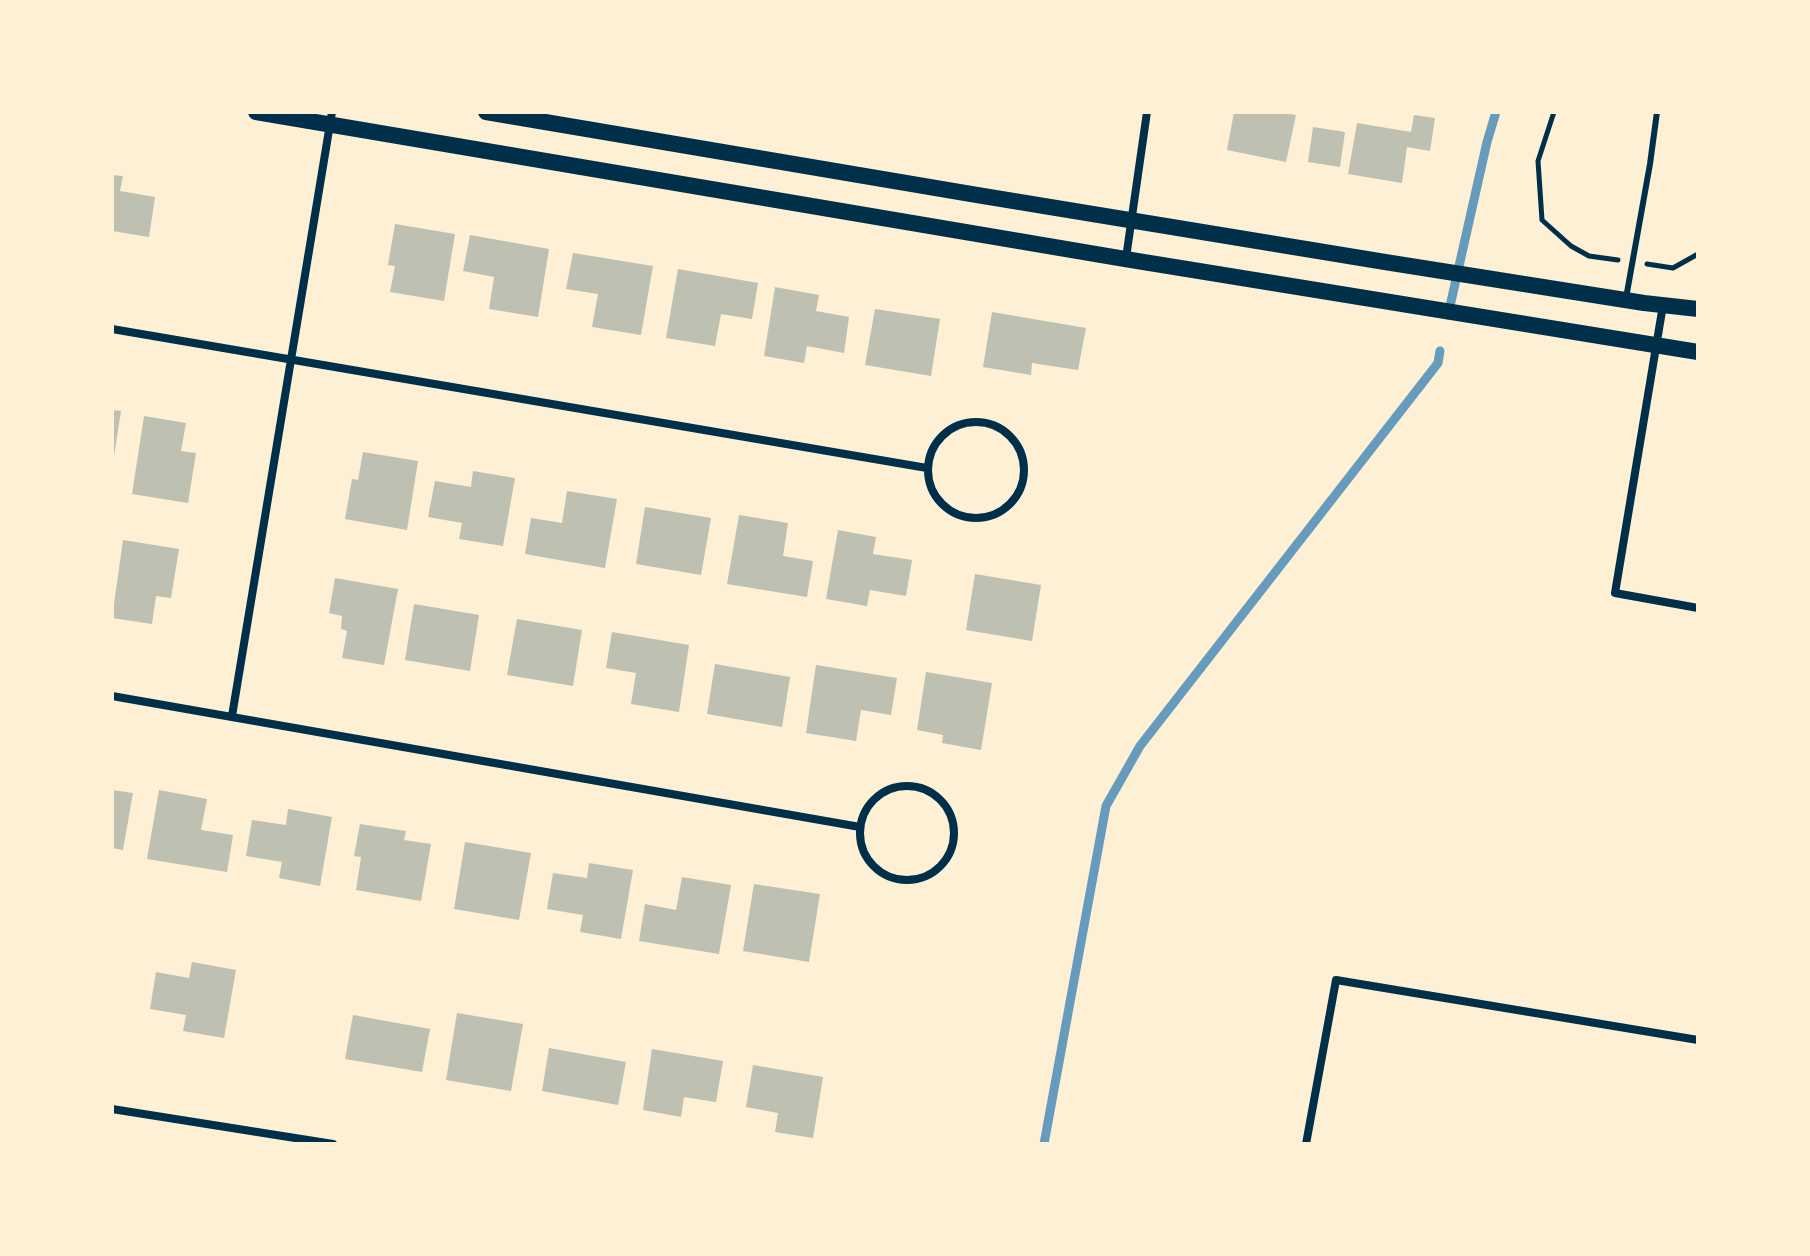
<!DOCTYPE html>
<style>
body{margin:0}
#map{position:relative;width:1810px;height:1256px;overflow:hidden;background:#fdf0d5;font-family:"DM Sans",sans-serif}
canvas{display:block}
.frame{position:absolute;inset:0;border:114px solid #fdf0d5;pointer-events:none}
</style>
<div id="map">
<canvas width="1810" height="1256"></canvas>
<div class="frame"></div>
</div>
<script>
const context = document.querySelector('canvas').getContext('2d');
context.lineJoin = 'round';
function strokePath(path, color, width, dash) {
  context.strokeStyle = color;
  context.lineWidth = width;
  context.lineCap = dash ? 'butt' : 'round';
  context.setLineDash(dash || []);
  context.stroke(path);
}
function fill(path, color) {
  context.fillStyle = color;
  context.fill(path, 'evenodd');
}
const stream = new Path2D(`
 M 1448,315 L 1487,142 L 1496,112
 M 1044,1144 L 1106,806 L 1140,746 L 1438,363 L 1440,351`);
const building = new Path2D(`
 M 1234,112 L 1279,112 L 1296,115 L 1286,162 L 1227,150 Z
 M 1414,115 L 1435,118 L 1430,151 L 1407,147 L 1402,183 L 1348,174 L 1357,123 L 1411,132 Z
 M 1313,127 L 1345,132 L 1340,167 L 1308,162 Z
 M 112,175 L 123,176 L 120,191 L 155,197 L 149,237 L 112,231 Z
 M 395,224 L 455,234 L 444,301 L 390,292 L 395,266 L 388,265 Z
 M 470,235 L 549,249 L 538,317 L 489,309 L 494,277 L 463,271 Z
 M 573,253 L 653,266 L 641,335 L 592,327 L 598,294 L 566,289 Z
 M 678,269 L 758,283 L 752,319 L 721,314 L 715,346 L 666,338 Z
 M 775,287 L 819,295 L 816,311 L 849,317 L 844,353 L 807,346 L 804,363 L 764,356 Z
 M 875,309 L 940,319 L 931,376 L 865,365 Z
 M 992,312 L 1086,328 L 1078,370 L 1032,363 L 1031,375 L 983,367 Z
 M 112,410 L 121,411 L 114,456 L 112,456 Z
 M 144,416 L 186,423 L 181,451 L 196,453 L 188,503 L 132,494 Z
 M 363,452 L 418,461 L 407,530 L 345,519 L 352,479 L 358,480 Z
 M 473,471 L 515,478 L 503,546 L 459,539 L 462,523 L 428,517 L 435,481 L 471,487 Z
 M 567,491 L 617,499 L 605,568 L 525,554 L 531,518 L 562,523 Z
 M 645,507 L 711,518 L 701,575 L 636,564 Z
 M 739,515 L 788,523 L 783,556 L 813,561 L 807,597 L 727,584 Z
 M 838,530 L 876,537 L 873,554 L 912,560 L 906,596 L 870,590 L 867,606 L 826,599 Z
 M 123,540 L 179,549 L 171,598 L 156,596 L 152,624 L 112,618 Z
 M 975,574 L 1041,585 L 1032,641 L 966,630 Z
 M 335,578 L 398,589 L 384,665 L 342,658 L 347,631 L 341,629 L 342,616 L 329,613 Z
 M 414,604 L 479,615 L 470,671 L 405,660 Z
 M 517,619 L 582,630 L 573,686 L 507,675 Z
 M 612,632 L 689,645 L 679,712 L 631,704 L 636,673 L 606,668 Z
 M 715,664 L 790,677 L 782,727 L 707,714 Z
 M 816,665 L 897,678 L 891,715 L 861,710 L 856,741 L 806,733 Z
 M 926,672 L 992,683 L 981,750 L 942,743 L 943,735 L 917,730 Z
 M 112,790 L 133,793 L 123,850 L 112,848 Z
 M 159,790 L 207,799 L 201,830 L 233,835 L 227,872 L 147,859 Z
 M 288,809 L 332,817 L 320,886 L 279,878 L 282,862 L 246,856 L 252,820 L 286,825 Z
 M 360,824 L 406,831 L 404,840 L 431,844 L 421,901 L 356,890 L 361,857 L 354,856 Z
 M 465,842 L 531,853 L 519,920 L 454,909 Z
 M 589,863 L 633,870 L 621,939 L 580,932 L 583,915 L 547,909 L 553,873 L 587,878 Z
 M 682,877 L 731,885 L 719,954 L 639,941 L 645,904 L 676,910 Z
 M 754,884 L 820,894 L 809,962 L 743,951 Z
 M 192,962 L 236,970 L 224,1038 L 183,1031 L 186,1015 L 150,1009 L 156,972 L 189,978 Z
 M 457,1013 L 523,1024 L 511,1091 L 446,1080 Z
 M 353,1015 L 430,1029 L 422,1072 L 345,1059 Z
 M 549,1048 L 626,1062 L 618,1105 L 542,1091 Z
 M 652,1049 L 723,1061 L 716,1102 L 684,1097 L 681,1117 L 643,1110 Z
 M 753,1065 L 823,1077 L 813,1138 L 775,1132 L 778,1113 L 746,1107 Z`);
const path = new Path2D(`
 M 1554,112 L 1538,161 L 1542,220 L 1571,246 L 1589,256 L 1618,260
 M 1647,264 L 1673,268 L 1698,254`);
const service = new Path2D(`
 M 1626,298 L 1650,164 L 1657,112`);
const minor = new Path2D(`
 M 1126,258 L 1147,112
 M 1663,305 L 1615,593 L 1698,608
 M 112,329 L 927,468
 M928 470a48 48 0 1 1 96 0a48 48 0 1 1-96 0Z
 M 112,696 L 860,827
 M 232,716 L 332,112
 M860 833a47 47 0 1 1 94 0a47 47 0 1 1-94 0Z
 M 112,1109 L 333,1144
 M 1306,1144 L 1336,980 L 1698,1040`);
const secondary = new Path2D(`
 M 256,112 L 1125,259 L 1698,352
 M 486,112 L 977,195 L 1385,262 L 1644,303 L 1698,309`);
strokePath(stream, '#669bbc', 9);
fill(building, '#bec0b2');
strokePath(path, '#003049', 5);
strokePath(service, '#003049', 6);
strokePath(minor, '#003049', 8);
strokePath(secondary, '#003049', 16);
</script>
